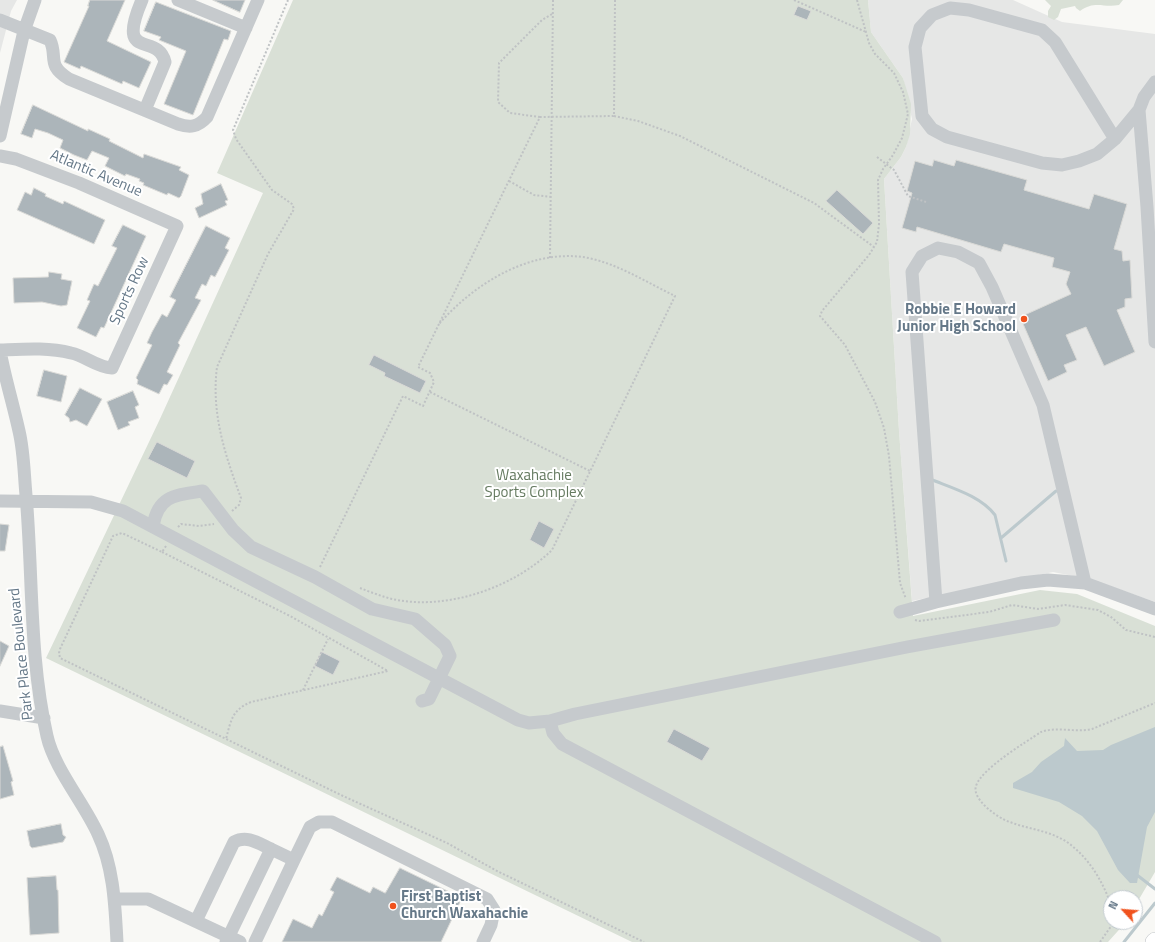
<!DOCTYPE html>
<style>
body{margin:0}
#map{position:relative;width:1155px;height:942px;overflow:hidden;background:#f8f8f5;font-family:"Titillium Web",sans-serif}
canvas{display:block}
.north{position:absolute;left:1103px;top:890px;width:40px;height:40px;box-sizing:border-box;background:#fff;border:1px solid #c1c9cf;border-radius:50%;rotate:296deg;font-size:11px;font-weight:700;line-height:16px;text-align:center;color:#657888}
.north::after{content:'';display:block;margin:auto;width:14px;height:18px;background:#f0521d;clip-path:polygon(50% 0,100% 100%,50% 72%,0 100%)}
</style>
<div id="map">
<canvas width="1155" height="942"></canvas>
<div class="north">N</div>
</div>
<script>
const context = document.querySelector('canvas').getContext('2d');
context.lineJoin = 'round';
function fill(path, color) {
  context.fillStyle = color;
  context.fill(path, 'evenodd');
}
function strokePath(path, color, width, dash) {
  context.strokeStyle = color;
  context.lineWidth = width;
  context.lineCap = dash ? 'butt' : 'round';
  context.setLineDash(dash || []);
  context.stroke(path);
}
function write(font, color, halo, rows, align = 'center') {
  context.font = font + ' "Titillium Web",sans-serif';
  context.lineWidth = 4;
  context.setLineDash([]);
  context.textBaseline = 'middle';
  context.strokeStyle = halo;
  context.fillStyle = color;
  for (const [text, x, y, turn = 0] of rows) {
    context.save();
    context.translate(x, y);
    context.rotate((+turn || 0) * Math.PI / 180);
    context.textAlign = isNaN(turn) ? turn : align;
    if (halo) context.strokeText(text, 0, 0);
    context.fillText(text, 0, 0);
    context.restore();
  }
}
const built = new Path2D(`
 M 0,0 L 17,0 L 11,11 L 0,53 Z
 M 868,0 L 1013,0 L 1062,22 L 1155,34 L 1155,602 L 1093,580 L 1053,572 L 912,601 L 899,431 L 884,179 L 901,157 L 906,147 L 912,119 L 903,78 L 871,32 Z`);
const green = new Path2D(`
 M 293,0 L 868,0 L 871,32 L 903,78 L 911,104 L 910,134 L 906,147 L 901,157 L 884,179 L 899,431 L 913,616 L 1040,590 L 1077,594 L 1155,626 L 1155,872 L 1135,906 L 1135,898 L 1111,898 L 1111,922 L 1126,922 L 1108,942 L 632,942 L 46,658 L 159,421 L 263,193 L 217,173 Z
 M 1045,0 L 1123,0 L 1119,5 C 1103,8 1095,0 1080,11 L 1076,8 L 1075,6 L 1061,9 L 1058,17 L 1054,20 L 1048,17 L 1048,11 L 1051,6 Z`);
const water = new Path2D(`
 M 1155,727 L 1155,812 L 1147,827 L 1137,883 L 1130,883 L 1118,870 L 1097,831 L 1082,816 L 1059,802 L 1013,788 L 1013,783 L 1032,772 L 1041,762 L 1064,746 L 1065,738 L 1077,751 L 1103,750 L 1111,745 Z`);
const stream = new Path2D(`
 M 930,479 C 952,488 981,496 995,515 L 1006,561
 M 1001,538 L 1056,491
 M 1137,875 L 1155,889
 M 1124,942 L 1155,903`);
const building = new Path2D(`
 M 90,0 L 125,0 L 107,41 L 151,62 L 139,88 L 123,81 L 122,84 L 81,66 L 80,69 L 64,62 L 89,6 L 88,6 Z
 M 213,0 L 245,0 L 240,12 Z
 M 156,2 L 231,31 L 228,40 L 224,39 L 193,115 L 164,104 L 186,51 L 159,40 L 161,37 L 144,31 Z
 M 798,6 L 811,11 L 807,20 L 794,15 Z
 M 33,105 L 88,131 L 88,129 L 110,139 L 109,141 L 143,158 L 144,154 L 181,167 L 179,170 L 189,175 L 181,196 L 179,198 L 168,193 L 167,195 L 143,185 L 144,183 L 139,181 L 140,179 L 126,174 L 125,176 L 105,166 L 109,158 L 92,151 L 87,160 L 74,155 L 60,148 L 63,140 L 48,133 L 35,129 L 32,138 L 21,134 Z
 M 934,160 L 954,166 L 956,160 L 1027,180 L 1024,190 L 1089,209 L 1094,194 L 1127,204 L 1114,249 L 1122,251 L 1123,261 L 1130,260 L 1132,298 L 1125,299 L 1125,307 L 1117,310 L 1135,352 L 1104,366 L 1086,327 L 1066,335 L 1077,360 L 1064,365 L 1067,372 L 1048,381 L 1020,317 L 1071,294 L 1066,284 L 1070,272 L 1052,267 L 1054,258 L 1004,244 L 1001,252 L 917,227 L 916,232 L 902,228 L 912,193 L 907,191 L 915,161 L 932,166 Z
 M 221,184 L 228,200 L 225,201 L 227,205 L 199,218 L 195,208 L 203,204 L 201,194 Z
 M 34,188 L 46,194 L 45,196 L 63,204 L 64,201 L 105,220 L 94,244 L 17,210 L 25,192 L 31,195 Z
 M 837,190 L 873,223 L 863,234 L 826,201 Z
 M 123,225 L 146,236 L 104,328 L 101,327 L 96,337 L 77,328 L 90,301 L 87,300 L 94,284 L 98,286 L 117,248 L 112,246 Z
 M 206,226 L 230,238 L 225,248 L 229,250 L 215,277 L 211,275 L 206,286 L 202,284 L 195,298 L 201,300 L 178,343 L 180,345 L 167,372 L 173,375 L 167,385 L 164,384 L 159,394 L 137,384 L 138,380 L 136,378 L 152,345 L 147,343 L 152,332 L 162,314 L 167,317 L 176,300 L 170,297 Z
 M 49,272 L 62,274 L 61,279 L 72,281 L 67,305 L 61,306 L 42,302 L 14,303 L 13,278 L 48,277 Z
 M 374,355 L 426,381 L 420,393 L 384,376 L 385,373 L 369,365 Z
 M 44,370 L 67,376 L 61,402 L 37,396 Z
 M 80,388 L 102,399 L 87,426 L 76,420 L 70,422 L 69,418 L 65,415 Z
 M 133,391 L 139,405 L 135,407 L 139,418 L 128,422 L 130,425 L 118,430 L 107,402 Z
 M 157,442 L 195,461 L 187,478 L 148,459 Z
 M 539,521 L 554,529 L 544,548 L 530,540 Z
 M 0,524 L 9,525 L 5,551 L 0,551 Z
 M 0,641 L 9,646 L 0,666 Z
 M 322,652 L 340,661 L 333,675 L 315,666 Z
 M 674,729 L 710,748 L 702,761 L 667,742 Z
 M 3,746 L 13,781 L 11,782 L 14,795 L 0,799 L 0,747 Z
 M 61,824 L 63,835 L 66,837 L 63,842 L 32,848 L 30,846 L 27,831 Z
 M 400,868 L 462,898 L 441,942 L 282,942 L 293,919 L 312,928 L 319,914 L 322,916 L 334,892 L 330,890 L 337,877 L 370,893 L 373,887 L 385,893 Z
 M 56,876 L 57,890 L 58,890 L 59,933 L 30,935 L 27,878 Z`);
const path = new Path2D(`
 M 615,0 L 614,116 L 638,121 L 680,136 L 814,203 L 874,247
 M 794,0 L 866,32
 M 857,0 L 869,43 L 875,54 L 894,73 L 903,92 L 908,114 L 902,138 L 893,155 L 883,169 L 878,180 L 879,224 L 877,242 L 869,255 L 822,311 L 820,316 L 845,345 L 875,402 L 884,428 L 889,456 L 900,583 L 906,599
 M 540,117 L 510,113 L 498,102 L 499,63 L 542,20 L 552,14
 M 877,157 L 894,170 L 908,196 L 926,202
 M 509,181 L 534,195 L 551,197
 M 550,258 L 553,0
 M 430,392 L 590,471
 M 232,511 L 239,505 L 241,498 C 225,455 211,413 217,367 L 268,254 L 294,209 L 292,204 L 272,190 L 236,139 L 233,130 L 288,0
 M 178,527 L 181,524 L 199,526 L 214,524
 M 166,546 L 162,552 L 122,533 L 113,536 L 60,649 L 59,653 L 60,658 L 343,796 L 447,843 L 497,871 L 644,942
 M 162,552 L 290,616 L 388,671 L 251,702 C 232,710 231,720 226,739
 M 320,567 L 403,396 L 423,406 L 434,382 L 430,373 L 418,367 L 540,117 L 614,116
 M 360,588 C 370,592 381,596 392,599 C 446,611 513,588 552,550 L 675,296 C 646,282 615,262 583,257 C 528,250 474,284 439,324
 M 915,620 L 919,621 L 989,612 L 1012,605 L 1038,609 L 1065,605 L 1098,610 L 1111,617 L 1126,630 L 1155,637
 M 303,690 L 328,639
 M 1111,905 C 1103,882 1090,860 1071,845 C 1051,829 1025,830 1003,819 C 993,814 972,798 976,786 C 981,769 1026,742 1041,732 C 1057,726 1075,733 1092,729 L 1155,703
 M 1100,942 L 1114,922`);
const minor = new Path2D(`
 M 142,0 C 115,63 158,31 165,62 L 145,110
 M 178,0 L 246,28
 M 0,20 L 50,40 C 58,57 46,65 69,79 L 178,124 C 190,128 198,127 207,117 L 258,0
 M 1155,82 L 1144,97 L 1139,110 L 1147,207 L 1155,342
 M 0,136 L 24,31 L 35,0
 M 1115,139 L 1055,42 L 1042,30 L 969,10 L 950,8 L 932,15 L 920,28 L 915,47 L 922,116 L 932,129 L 947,137 L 1042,163 L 1062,165 L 1079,161 L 1097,154 L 1115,139 L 1139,110
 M 0,156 L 16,159 L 79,183 L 177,226 L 112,368 C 96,367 86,356 71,353 C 48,347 24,349 0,350
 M 0,351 C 5,378 13,404 19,431 C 24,452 24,474 26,495 C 33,575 29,658 47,736 C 54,768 84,803 98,834 C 114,868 115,906 117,942
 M 0,501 L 91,502 L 123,511 L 518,720 L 529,723 L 550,721 L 553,733 L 562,744 L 935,942
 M 153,526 C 158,495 176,495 203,491 L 233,530 L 251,547 L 315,577 L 372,609 L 415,619 L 445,645 L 450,656 L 429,699 L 422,701
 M 936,602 L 912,272 L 922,256 L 938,248 L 958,252 L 979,263 L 992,287 L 1043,405 L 1085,583
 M 900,612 L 936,602 L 1021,583 L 1048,580 L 1085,583 L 1155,609
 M 0,711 L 44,718
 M 550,721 L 575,714 L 907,647 L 1054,620
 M 115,899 L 148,899 L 240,942
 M 196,921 L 234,842 C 247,835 258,843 271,849
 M 226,942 L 271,849 L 294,860 L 310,827 L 319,822 L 332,822 L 487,899 L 494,910 L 491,925 L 483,942
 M 255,942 L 294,860`);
const major = new Path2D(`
 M 1154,942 L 1155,941`);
const markers = [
 [1024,319,4,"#f0521d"],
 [393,906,4,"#f0521d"]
];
const streetNames = [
 ["Atlantic Avenue",96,174,23],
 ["Sports Row",130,291,-65],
 ["Park Place Boulevard",22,654,-96]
];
const poiNames = [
 ["Robbie E Howard",1016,310],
 ["Junior High School",1016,327],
 ["First Baptist",401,897,"left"],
 ["Church Waxahachie",401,914,"left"]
];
const parkNames = [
 ["Waxahachie",534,476],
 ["Sports Complex",534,493]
];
fill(built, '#e6e7e6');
fill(green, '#d9e0d6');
fill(water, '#bcc9cd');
strokePath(stream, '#bcc9cd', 3);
fill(building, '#acb5ba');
strokePath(building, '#dadad7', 1);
strokePath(major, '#b9bdc1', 18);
strokePath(path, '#bfc2c4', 2, [2, 2]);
strokePath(minor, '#c6cacd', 13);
strokePath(major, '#fff', 17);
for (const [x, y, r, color] of markers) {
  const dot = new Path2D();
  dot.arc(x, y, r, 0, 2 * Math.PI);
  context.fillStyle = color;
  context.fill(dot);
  strokePath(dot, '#fff', 1.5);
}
write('15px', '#657888', '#fff', streetNames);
write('bold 15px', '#657888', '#fff', poiNames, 'right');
write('15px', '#657a60', '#fff', parkNames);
</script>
